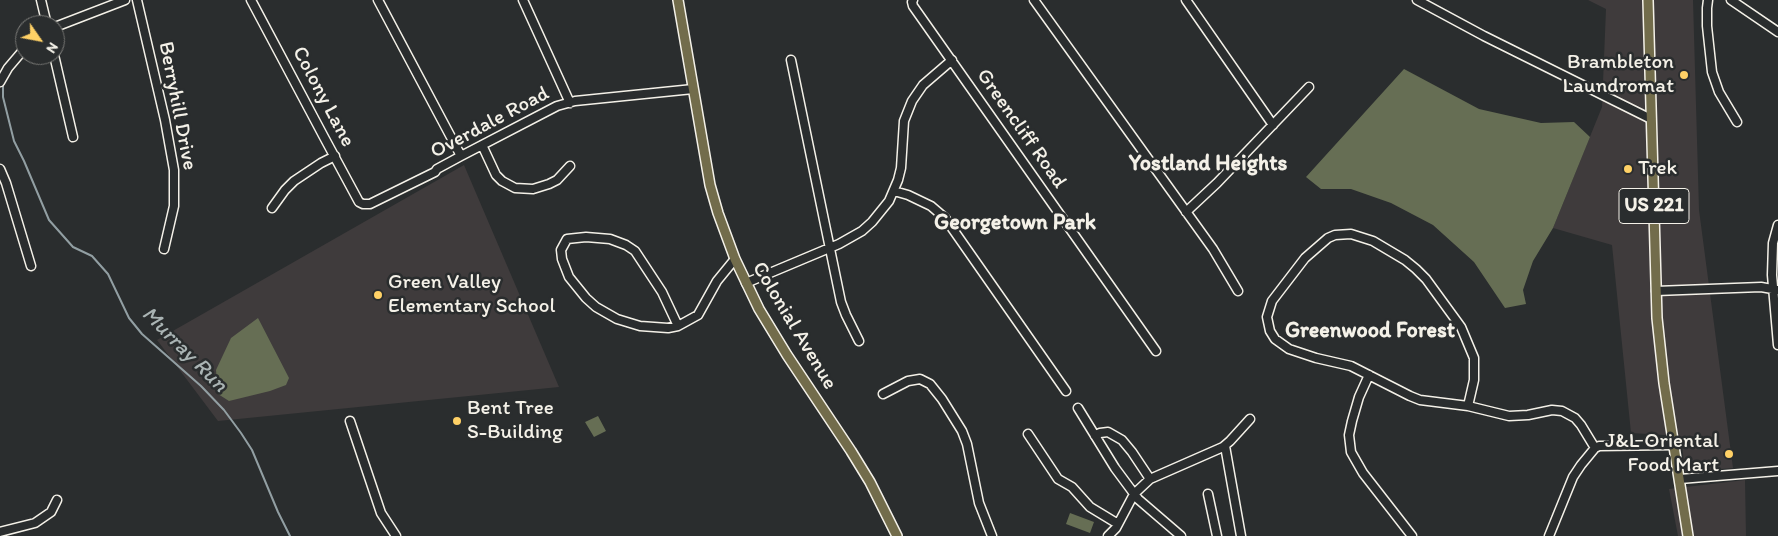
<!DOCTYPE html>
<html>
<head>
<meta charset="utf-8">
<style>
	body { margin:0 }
	#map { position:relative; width:1778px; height:536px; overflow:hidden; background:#2a2d2e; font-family:Itim,sans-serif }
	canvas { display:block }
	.north { position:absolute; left:15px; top:15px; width:50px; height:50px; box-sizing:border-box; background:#2a2d2e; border:1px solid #7b7b78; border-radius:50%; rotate:123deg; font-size:14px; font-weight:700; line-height:20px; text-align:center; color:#f4f1e8 }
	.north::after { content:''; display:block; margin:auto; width:18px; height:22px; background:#ffd166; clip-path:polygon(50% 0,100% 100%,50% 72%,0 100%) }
</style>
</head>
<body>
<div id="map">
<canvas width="1778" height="536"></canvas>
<div class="north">N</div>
</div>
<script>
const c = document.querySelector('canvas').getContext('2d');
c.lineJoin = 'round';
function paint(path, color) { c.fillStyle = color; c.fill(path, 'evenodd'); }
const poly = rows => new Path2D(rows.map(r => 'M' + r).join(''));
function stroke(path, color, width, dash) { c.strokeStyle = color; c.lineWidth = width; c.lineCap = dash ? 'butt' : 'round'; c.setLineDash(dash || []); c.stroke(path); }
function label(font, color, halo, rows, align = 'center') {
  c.font = font + ' Itim,sans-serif'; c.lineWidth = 5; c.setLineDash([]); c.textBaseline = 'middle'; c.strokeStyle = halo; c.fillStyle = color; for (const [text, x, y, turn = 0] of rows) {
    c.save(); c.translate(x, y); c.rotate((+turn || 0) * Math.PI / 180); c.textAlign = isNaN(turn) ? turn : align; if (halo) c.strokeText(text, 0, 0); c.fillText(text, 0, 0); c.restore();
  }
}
paint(poly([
	[1588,0,1693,0,1699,210,1733,468,1685,472,1681,436,1631,433,1612,245,1553,228,1602,107,1606,9],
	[464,165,559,387,218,421,157,340],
	[1745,480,1746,536,1678,536,1669,489]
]), '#3f3b3c');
paint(poly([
	[1404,69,1479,109,1541,123,1574,122,1590,137,1553,228,1533,261,1523,290,1526,304,1505,308,1474,262,1433,225,1391,203,1351,189,1321,189,1306,177],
	[258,318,289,378,286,385,270,391,229,401,218,394,216,370,231,338],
	[598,416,606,431,594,437,585,422],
	[1070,513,1094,522,1090,533,1066,524]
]), '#666e54');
stroke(poly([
	[3,86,3,97,14,141,24,161,49,220,73,247,92,256,108,274,129,318,142,334,201,386,224,410,241,433,252,450,278,512,290,536]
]), '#929fa3', 2);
const minor = poly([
	[41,0,47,25],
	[137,0,165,120,174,170,174,206,164,249],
	[251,0,325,139,359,202,363,204,370,204,435,172,437,169,461,156,557,106,575,101,693,89],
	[378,0,461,156],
	[523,0,570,103],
	[913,0,912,2,913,6,1156,351],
	[1034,0,1213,249,1238,291],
	[1186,0,1273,125],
	[1417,0,1484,36,1651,119],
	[1708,0,1707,8,1707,26,1712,72,1719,92,1737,122],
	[1731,0,1778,32],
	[55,27,125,0],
	[54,55,73,137],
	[791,60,841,302,846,315,859,341],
	[0,82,8,68,25,48],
	[482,145,496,175,502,181,515,188,533,189,549,184,557,180,570,166],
	[0,169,6,183,31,266],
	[894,191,908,195,931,206,945,218,1066,391],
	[272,208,285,190,294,181,321,163,335,156],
	[1186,212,1217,183,1309,87],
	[1778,225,1773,243,1772,275,1778,345],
	[586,237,610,239,626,245,635,251,662,292,678,326,668,328,640,326,617,319,596,307,586,298,569,277,562,259,561,250,567,239,586,237],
	[746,283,839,244,862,231,872,222,889,201,898,180,901,168,904,121,912,101,923,85,952,60],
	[1656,291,1761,287,1778,290],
	[678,326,698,315,717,281,735,259],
	[1369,375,1359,397,1352,421,1349,435,1351,452,1363,473,1412,536],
	[883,394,908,381,920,379,930,384,942,399,962,431,967,444,979,503,992,536],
	[1468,406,1474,380,1474,358,1461,327,1426,279,1416,269,1405,260,1373,241,1351,234,1335,235,1328,238,1305,258,1272,301,1267,317,1270,331,1275,339,1289,349,1316,358,1351,366,1410,396,1420,400,1468,406,1509,416,1528,415,1552,410,1562,411,1575,418,1581,425,1595,448],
	[1078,408,1115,468,1138,499,1181,536],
	[350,421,381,513,396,536],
	[1028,434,1058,479,1072,487,1090,507,1118,524],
	[1095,436,1100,433,1108,432,1122,440,1132,452,1150,479],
	[1225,446,1241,536],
	[1680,479,1778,471],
	[1208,494,1217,536],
	[0,532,35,523,51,512,57,500],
	[1108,536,1116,528,1134,494,1150,479,1223,447,1230,441,1250,419],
	[1549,536,1573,477,1581,465,1595,448,1599,446,1674,445]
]);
const major = poly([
	[678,0,710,185,718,213,735,259,759,309,787,355,851,451,870,482,897,536],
	[1648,0,1657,318,1664,383,1688,536]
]);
stroke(minor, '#f4f1e8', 11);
stroke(major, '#f4f1e8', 12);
stroke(minor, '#2a2d2e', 8);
stroke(major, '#726c4b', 9);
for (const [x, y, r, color] of [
	[1684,75,5,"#ffd166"],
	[1628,169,5,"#ffd166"],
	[378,295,5,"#ffd166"],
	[457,421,5,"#ffd166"],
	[1729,454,5,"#ffd166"]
]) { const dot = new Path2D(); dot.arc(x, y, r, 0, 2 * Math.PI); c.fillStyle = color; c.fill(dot); stroke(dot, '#2a2d2e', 2); }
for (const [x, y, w] of [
	[1654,206,70]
]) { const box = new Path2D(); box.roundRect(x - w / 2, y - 17.5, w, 35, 4); c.fillStyle = '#2a2d2e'; c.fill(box); stroke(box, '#f4f1e8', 1); }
label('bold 20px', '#f4f1e8', null, [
	["US 221",1654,206]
]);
label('21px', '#f4f1e8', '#2a2d2e', [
	["Brambleton",1674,63,"right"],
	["Laundromat",1674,87,"right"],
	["Trek",1638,169],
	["Green Valley",388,283],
	["Elementary School",388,307],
	["Bent Tree",467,409],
	["S-Building",467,433],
	["J&L Oriental",1719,442,"right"],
	["Food Mart",1719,466,"right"]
], 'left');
label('21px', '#f4f1e8', '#2a2d2e', [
	["Colony Lane",323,97,62],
	["Berryhill Drive",177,106,79],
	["Overdale Road",490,123,-28],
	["Greencliff Road",1021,129,55],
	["Colonial Avenue",794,326,59]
]);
label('bold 22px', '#f4f1e8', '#2a2d2e', [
	["Yostland Heights",1208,164],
	["Georgetown Park",1015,223],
	["Greenwood Forest",1370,331]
]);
label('italic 22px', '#aab4b4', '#2a2d2e', [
	["Murray Run",184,350,45]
]);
</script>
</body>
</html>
